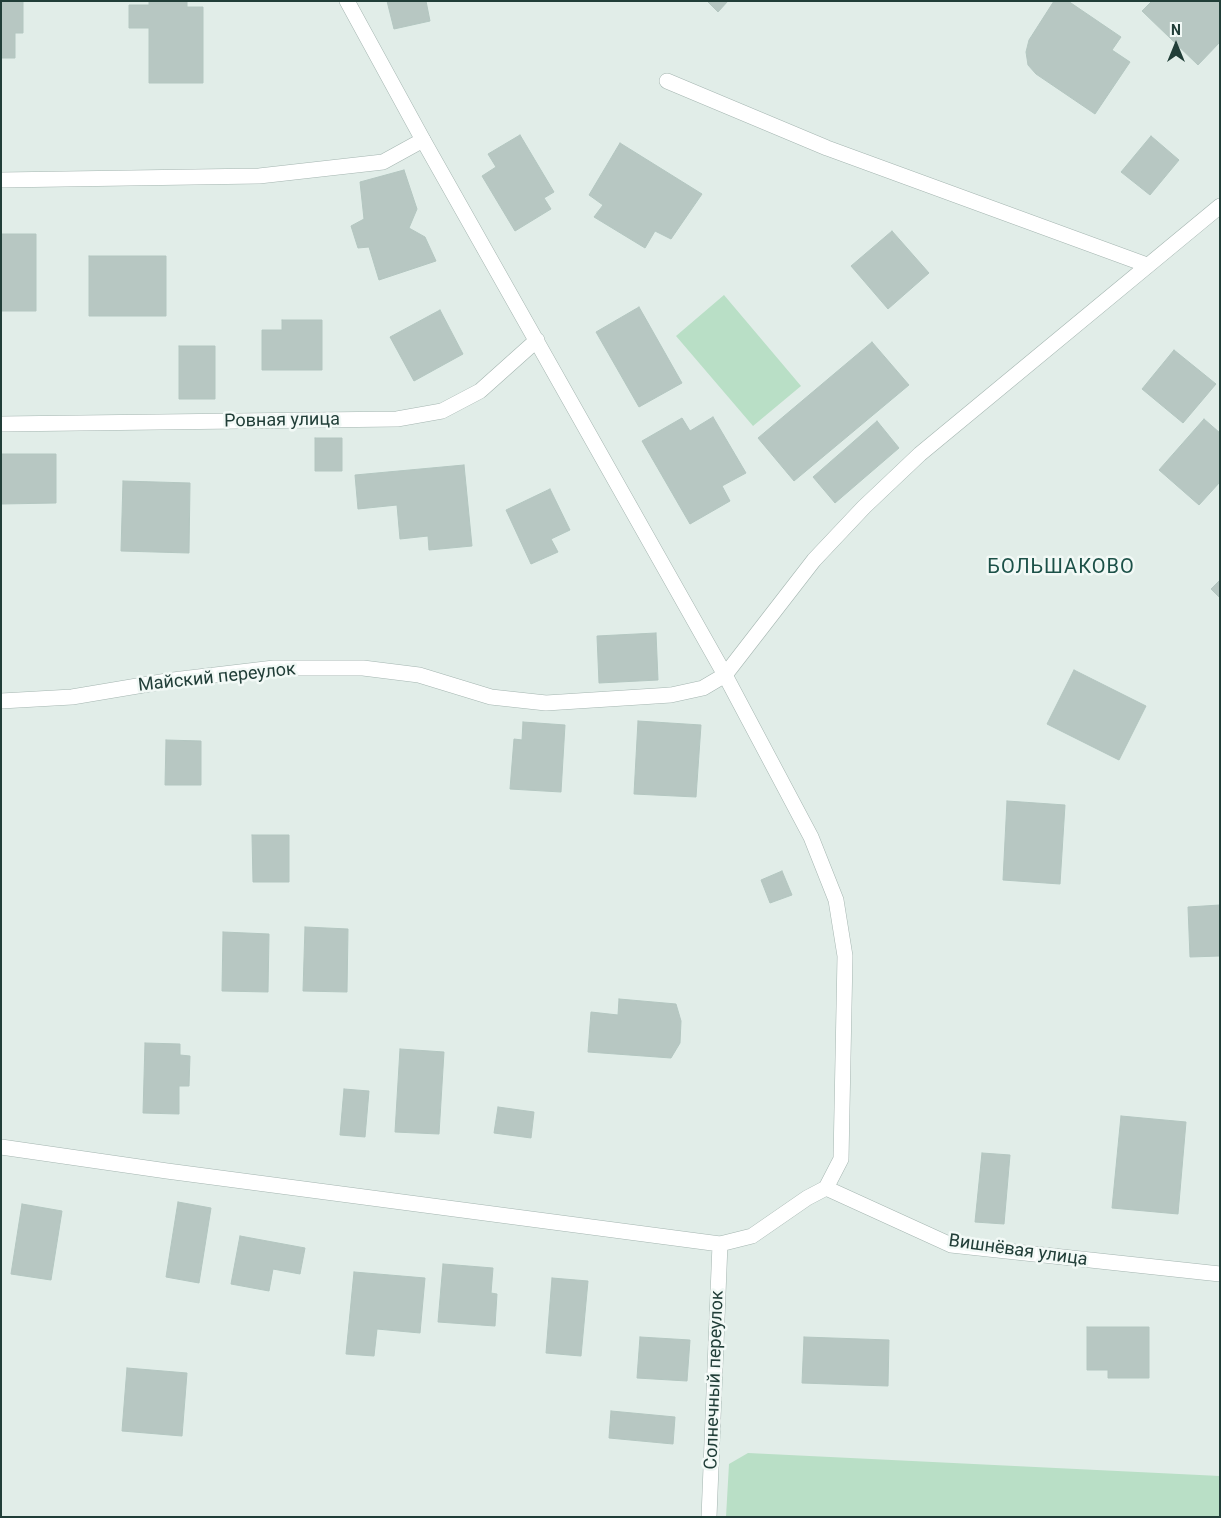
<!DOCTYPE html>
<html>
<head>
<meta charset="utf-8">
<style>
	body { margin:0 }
	#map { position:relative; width:1221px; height:1518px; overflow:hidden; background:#e1ede8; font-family:Roboto,sans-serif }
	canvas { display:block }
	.frame { position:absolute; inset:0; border:2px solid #213e38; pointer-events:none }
	.north { position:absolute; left:1151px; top:20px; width:50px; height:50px; -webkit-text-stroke:4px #f2f9f6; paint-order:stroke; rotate:0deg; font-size:14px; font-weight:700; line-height:20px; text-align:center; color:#213e38 }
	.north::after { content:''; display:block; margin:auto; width:18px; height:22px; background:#213e38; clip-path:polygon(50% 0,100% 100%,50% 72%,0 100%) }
</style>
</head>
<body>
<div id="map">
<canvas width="1221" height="1518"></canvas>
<div class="frame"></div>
<div class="north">N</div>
</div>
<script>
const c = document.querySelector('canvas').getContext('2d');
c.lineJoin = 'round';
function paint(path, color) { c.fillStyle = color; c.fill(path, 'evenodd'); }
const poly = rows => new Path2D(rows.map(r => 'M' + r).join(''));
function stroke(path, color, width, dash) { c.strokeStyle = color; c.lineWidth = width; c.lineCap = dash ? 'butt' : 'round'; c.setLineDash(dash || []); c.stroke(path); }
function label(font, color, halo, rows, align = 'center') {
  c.font = font + ' Roboto,sans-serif'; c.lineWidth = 5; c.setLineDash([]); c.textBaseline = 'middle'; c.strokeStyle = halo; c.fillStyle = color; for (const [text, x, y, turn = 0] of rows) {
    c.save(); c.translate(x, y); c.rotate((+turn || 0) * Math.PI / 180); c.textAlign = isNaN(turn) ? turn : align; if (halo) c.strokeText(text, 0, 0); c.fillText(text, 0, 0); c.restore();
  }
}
paint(poly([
	[724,295,801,386,753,426,676,336],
	[748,1453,1220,1476,1220,1517,726,1517,729,1464]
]), '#b9dfc6');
const building = poly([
	[1,1,23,1,23,33,15,33,15,58,1,58,1,1],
	[149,1,187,1,187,7,203,7,203,83,149,83,149,28,129,28,129,5,149,5,149,1],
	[387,1,426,1,430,21,394,29,387,1],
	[707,1,728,1,718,12,707,1],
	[1054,1,1068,1,1121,37,1112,50,1130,62,1095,114,1036,74,1028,65,1026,52,1029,40,1054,1],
	[1152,1,1220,1,1220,42,1198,65,1142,11,1152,1],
	[520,135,554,192,544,198,551,209,515,231,482,176,496,167,488,154,520,135],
	[1151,136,1179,160,1150,195,1121,172,1151,136],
	[620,143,702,194,671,239,655,231,645,248,594,217,603,205,589,195,620,143],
	[404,170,417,209,409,228,425,237,436,261,379,280,369,247,358,248,351,226,364,219,360,182,404,170],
	[892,231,929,273,888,309,851,266,892,231],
	[1,234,36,234,36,311,1,311,1,234],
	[89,256,166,256,166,316,89,316,89,256],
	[639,307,682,383,639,407,596,332,639,307],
	[440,310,463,354,414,381,390,337,440,310],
	[282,320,322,320,322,370,262,370,262,330,282,330,282,320],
	[872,342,909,385,794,481,758,438,872,342],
	[179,346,215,346,215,399,179,399,179,346],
	[1174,350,1216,384,1183,423,1142,389,1174,350],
	[713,417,746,473,722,486,730,501,690,524,642,441,682,418,690,431,713,417],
	[1204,419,1220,433,1220,482,1199,505,1159,470,1204,419],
	[877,421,899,448,835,503,813,477,877,421],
	[315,438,342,438,342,471,315,471,315,438],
	[1,454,56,454,56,503,1,504,1,454],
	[464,465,472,546,429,550,428,536,400,539,397,505,358,509,355,475,464,465],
	[123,481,190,483,189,553,121,551,123,481],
	[550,489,570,530,551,539,558,552,531,564,506,510,550,489],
	[1220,580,1220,598,1211,589,1220,580],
	[656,633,658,680,599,683,597,636,656,633],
	[1074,670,1146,706,1119,760,1047,724,1074,670],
	[638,721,701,725,696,797,634,794,638,721],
	[523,722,565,725,561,792,510,789,514,739,522,740,523,722],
	[166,740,201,741,201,785,165,785,166,740],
	[1007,801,1065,805,1060,884,1003,880,1007,801],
	[252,835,289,835,289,882,253,882,252,835],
	[782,871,792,895,770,903,761,880,782,871],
	[1220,905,1220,956,1190,957,1188,907,1220,905],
	[305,927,348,929,347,992,303,991,305,927],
	[223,932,269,934,268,992,222,991,223,932],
	[619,999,676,1004,681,1021,680,1043,671,1058,588,1052,591,1012,618,1015,619,999],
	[145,1043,180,1044,180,1055,190,1056,189,1086,179,1086,179,1114,143,1113,145,1043],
	[400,1049,444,1052,439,1134,395,1132,400,1049],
	[344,1089,369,1091,365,1137,340,1135,344,1089],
	[498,1107,534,1112,531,1138,494,1133,498,1107],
	[1121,1116,1186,1122,1178,1214,1112,1208,1121,1116],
	[982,1153,1010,1155,1004,1224,975,1222,982,1153],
	[178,1202,211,1208,199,1283,166,1277,178,1202],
	[22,1204,62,1211,51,1280,11,1274,22,1204],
	[240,1236,305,1248,300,1274,273,1269,269,1291,231,1284,240,1236],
	[443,1264,493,1268,491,1293,497,1294,495,1326,438,1322,443,1264],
	[354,1272,425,1278,420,1333,377,1329,374,1356,346,1354,354,1272],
	[552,1278,588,1281,581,1356,546,1353,552,1278],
	[1087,1327,1149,1327,1149,1378,1108,1378,1108,1370,1087,1370,1087,1327],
	[640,1337,690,1340,687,1381,637,1378,640,1337],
	[804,1337,889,1340,888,1386,802,1383,804,1337],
	[127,1368,187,1373,182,1436,122,1431,127,1368],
	[611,1411,675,1417,673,1444,609,1438,611,1411]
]);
paint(building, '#b7c7c2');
stroke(building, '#b3c6c0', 1);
const lane = poly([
	[667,81,827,148,1147,265],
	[1,180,259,176,383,162,423,140]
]);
const street = poly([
	[1,424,397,419,442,411,480,391,537,340],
	[1,701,72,697,173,680,274,668,363,668,419,675,491,697,546,703,671,695,703,688,725,675,814,560,864,507,920,454,1220,206],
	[1,1147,167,1171,720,1244,752,1236,807,1198,826,1188,841,1159,845,956,836,900,811,837,725,675,423,140,347,1],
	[826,1188,951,1245,1220,1274],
	[709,1517,720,1244]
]);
stroke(lane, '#a4b5b0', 16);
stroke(street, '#a4b5b0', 16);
stroke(lane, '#fff', 15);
stroke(street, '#fff', 15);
label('18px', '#213e38', '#f2f9f6', [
	["Ровная улица",282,421,-1],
	["Майский переулок",217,678,-6],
	["Вишнёвая улица",1018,1251,8],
	["Солнечный переулок",715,1380,-88]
]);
c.letterSpacing = '1px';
label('20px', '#1c5148', '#f2f9f6', [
	["БОЛЬШАКОВО",1061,568]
]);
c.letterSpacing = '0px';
</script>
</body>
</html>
